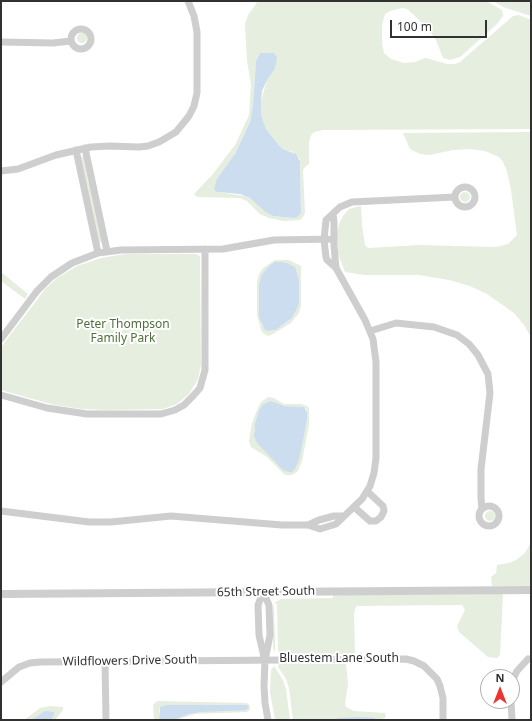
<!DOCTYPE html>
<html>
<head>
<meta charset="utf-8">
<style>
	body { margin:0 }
	#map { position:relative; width:532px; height:721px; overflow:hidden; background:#fff; font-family:"Noto Sans",sans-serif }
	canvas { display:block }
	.frame { position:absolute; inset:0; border:2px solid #313131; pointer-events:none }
	.north { position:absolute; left:480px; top:669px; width:40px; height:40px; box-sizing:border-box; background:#fff; border:1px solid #adadad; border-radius:50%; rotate:0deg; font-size:11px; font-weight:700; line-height:16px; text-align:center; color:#313131 }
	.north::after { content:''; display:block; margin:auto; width:14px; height:18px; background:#ec3430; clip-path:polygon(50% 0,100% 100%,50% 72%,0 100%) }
	.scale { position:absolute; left:390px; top:20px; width:97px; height:18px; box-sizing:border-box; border:2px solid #313131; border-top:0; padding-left:5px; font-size:12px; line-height:14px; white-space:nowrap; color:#313131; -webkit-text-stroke:3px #fff; paint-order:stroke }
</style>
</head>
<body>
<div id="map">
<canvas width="532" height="721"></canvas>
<div class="frame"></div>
<div class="north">N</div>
<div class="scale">100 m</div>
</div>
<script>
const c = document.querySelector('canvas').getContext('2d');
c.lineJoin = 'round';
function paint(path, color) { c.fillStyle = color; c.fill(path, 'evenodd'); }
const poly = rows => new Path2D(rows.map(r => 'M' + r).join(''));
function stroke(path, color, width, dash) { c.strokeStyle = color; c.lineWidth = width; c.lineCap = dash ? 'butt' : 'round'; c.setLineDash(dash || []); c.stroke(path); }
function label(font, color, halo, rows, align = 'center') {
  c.font = font + ' "Noto Sans",sans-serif'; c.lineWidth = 4; c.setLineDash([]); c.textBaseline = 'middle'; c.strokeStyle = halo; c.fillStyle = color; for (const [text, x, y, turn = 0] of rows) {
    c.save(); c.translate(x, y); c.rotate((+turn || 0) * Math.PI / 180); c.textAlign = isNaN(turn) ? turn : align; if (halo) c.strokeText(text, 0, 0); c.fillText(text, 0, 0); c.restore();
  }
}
paint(poly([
	[258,1,486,1,502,10,503,16,497,24,460,57,450,60,443,58,436,40,429,30,414,15,407,9,402,8,390,11,385,14,382,25,382,43,384,53,391,59,404,63,415,62,426,58,447,64,455,64,460,62,513,16,519,15,531,20,531,129,323,130,314,132,311,135,309,142,309,164,306,166,303,170,305,213,303,217,300,220,284,221,269,218,260,214,247,201,240,198,197,197,194,194,195,193,213,174,235,145,249,115,251,84,247,61,245,24,248,15],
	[260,53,274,53,274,70,267,80,261,101,261,114,263,121,266,129,277,143,283,149,293,152,300,159,300,161,301,213,293,218,273,216,253,200,245,196,217,192,250,122,253,105,256,61],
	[493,1,531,1,531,16,503,7],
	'77 38a5 5 0 1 1 10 0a5 5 0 1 1-10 0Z',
	[531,132,531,337,524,325,514,313,487,294,470,286,449,280,419,275,364,275,345,272,338,254,337,234,339,224,343,216,349,209,356,207,361,206,362,225,365,245,368,248,419,245,496,247,508,244,517,235,511,190,507,171,503,162,499,157,485,151,470,149,453,150,430,155,420,154,410,149,403,133],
	[84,156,102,242,99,243,81,157],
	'460 197a5 5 0 1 1 10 0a5 5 0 1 1-10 0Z',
	[125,254,196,254,200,256,201,365,198,379,189,394,177,404,163,409,105,410,82,409,55,405,29,398,1,390,1,347,46,288,57,278,77,266,101,258],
	[275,260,289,260,301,266,301,306,299,313,291,323,271,335,268,336,263,333,261,330,257,315,257,282,259,274,263,268],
	[270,265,299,280,299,303,297,309,292,318,276,330,267,331,264,329,261,323,262,274],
	[1,272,28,294,25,299,1,281],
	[268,397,274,398,284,404,301,404,307,406,309,408,309,425,302,461,298,471,292,475,285,475,267,457,251,447,249,441,252,423,257,410,260,403],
	[271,401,285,406,304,407,307,410,307,420,296,467,272,457,256,441,254,431,259,410,263,404],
	'485 516a5 5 0 1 1 10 0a5 5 0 1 1-10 0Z',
	[531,542,531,586,492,586,491,577,496,573,497,565,509,563,516,560,525,553],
	[503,594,500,655,497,658,488,657,459,632,457,626,465,610,462,605,459,605,357,606,355,609,354,614,355,654,279,654,278,652,277,604,274,603,281,599,333,598,333,595],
	[274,606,275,641,275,653,273,648,273,607],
	[279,664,346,664,348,684,345,704,346,707,354,711,385,713,386,717,380,720,293,720,289,688,286,679,278,667],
	[274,666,283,680,286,689,290,720,275,720,270,692,271,670],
	[157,701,246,703,249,704,250,708,250,710,247,712,195,714,176,720,174,720,189,714,207,711,159,709,159,720,154,720,153,705],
	[50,706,63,707,63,710,55,720,24,720,40,708]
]), '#e6eedf');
paint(poly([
	[260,53,274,53,277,57,276,64,274,70,267,80,262,91,261,101,261,114,263,121,266,129,277,143,283,149,296,154,300,161,301,213,297,217,293,218,273,216,266,212,250,198,240,194,217,192,214,189,217,179,235,154,250,122,253,105,256,61],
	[275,262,281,262,287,263,295,267,299,280,299,303,297,309,292,318,276,330,267,331,264,329,259,317,259,285,262,274,270,265],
	[271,401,285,406,304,407,307,412,307,420,299,460,296,467,292,472,289,472,283,470,257,443,254,436,255,424,259,410,263,404],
	[167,705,247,705,249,707,246,710,201,712,189,714,174,720,159,720,160,707],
	[45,711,54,712,54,715,51,720,32,720],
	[360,717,375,718,374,720,333,720,338,718]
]), '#cbddee');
stroke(poly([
	'71 39a10 10 0 1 1 20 0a10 10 0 1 1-20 0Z',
	[1,42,53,43,71,41],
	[85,148,107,251],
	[76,150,98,253],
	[1,171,18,169,56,155,91,147,109,146,139,147,148,146,159,142,176,132,189,116,194,106,197,93,197,32,194,16,188,1],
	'455 197a10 10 0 1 1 20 0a10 10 0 1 1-20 0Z',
	[333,214,334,222,334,246,336,268],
	[370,331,396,323,434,327,457,335,469,344,478,355,488,374,490,393,481,469,481,498,482,509],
	[1,339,37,291,51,277,72,263,98,253,121,250,223,249,274,240,334,239],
	[1,395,47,408,87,414,161,414,175,410,184,405,193,396,200,388,205,370,205,249],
	'479 516a10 10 0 1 1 20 0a10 10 0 1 1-20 0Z',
	[354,507,370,521,376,521,381,517,384,511,383,506,367,491],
	[1,511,89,522,111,522,171,516,282,525,308,525,320,529,336,524,362,499,370,486,374,473,376,458,376,362,373,339,365,320,336,268,327,260,326,257,324,240,326,220,340,207,352,202,455,197],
	[308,525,319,520,334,516,343,516],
	[263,592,269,605,270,635,265,660,264,686,265,703,268,720],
	[263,592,258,605,259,635,264,657],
	[105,661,106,720],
	[512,681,517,671,528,659],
	[1,682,19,667,30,663,40,662,406,659,414,661,424,666,437,679,440,686,443,698,443,720],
	[511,701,512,720]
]), '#cecece', 7);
stroke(poly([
	[1,594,531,590]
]), '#cecece', 8);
label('12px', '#4f6f3c', '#fff', [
	["Peter Thompson",123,325],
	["Family Park",123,339]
]);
label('12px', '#313131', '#fff', [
	["65th Street South",266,592,-1],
	["Bluestem Lane South",339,659],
	["Wildflowers Drive South",130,661,-1]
]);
</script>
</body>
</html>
